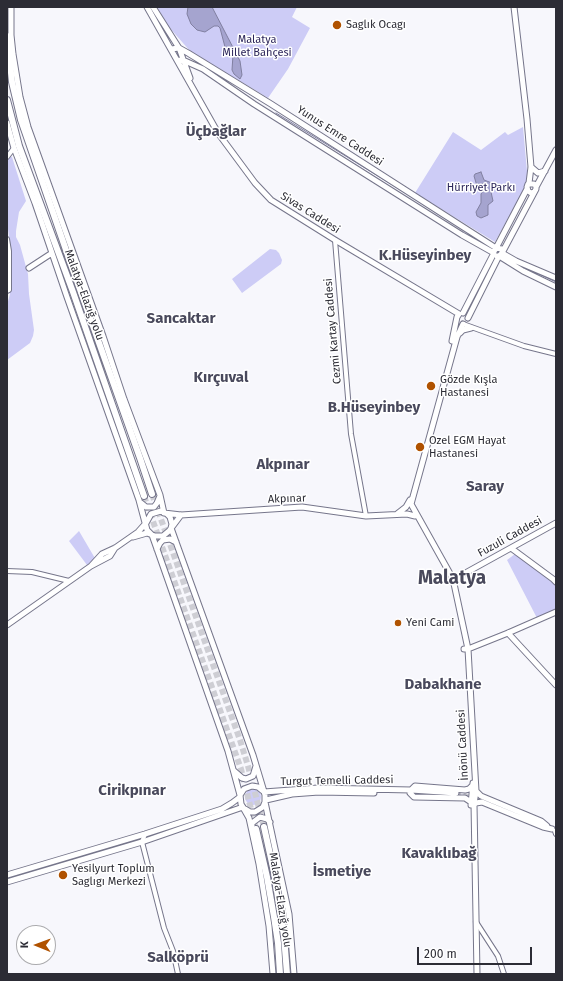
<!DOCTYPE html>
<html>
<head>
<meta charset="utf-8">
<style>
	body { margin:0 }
	#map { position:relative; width:563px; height:981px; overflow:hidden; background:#f7f7fc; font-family:"Fira Sans",sans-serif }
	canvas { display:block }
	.frame { position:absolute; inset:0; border:8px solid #2c2c35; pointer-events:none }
	.north { position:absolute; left:16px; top:925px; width:40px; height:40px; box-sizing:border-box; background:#fff; border:1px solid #ababae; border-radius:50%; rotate:271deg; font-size:11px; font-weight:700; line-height:16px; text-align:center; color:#2c2c35 }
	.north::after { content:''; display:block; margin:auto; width:14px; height:18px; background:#b05200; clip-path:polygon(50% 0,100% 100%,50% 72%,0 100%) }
	.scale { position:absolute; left:417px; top:947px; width:115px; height:18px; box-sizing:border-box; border:2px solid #2c2c35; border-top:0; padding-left:5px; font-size:12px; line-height:14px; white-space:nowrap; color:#2c2c35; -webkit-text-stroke:3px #fff; paint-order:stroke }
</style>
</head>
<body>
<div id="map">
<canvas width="563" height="981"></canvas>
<div class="frame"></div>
<div class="north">K</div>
<div class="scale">200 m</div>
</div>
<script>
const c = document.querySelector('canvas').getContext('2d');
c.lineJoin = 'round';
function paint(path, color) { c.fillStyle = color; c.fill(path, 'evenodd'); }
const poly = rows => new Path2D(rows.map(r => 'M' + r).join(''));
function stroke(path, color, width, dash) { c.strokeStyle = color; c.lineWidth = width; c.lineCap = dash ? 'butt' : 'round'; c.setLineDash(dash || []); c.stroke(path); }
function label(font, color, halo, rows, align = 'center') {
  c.font = font + ' "Fira Sans",sans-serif'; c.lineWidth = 3; c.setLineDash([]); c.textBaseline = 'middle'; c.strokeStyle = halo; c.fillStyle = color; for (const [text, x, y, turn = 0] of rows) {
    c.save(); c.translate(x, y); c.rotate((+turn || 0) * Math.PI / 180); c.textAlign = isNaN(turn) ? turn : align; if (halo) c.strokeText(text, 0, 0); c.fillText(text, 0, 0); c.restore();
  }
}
paint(poly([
	[157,7,297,7,292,17,310,28,288,69,268,98,190,51,168,26],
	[523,127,528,182,495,242,415,193,453,132,481,150,505,132,508,135],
	[10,156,12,157,26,201,19,212,16,231,16,237,20,245,28,274,29,294,34,330,33,336,30,343,7,360,7,305,10,294,11,253,7,221,7,159],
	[270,249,276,250,279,253,282,260,281,264,242,293,232,279],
	[79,531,96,560,87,565,69,541],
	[515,554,552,581,556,587,556,612,538,620,507,560],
	'245 797a8 8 0 1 1 16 0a8 8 0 1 1-16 0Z'
]), '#cdccf6');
const water = poly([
	[188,7,212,7,240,61,242,75,240,79,234,74,232,70,233,55,225,47,220,28,218,26,214,26,205,32,197,30,191,24,187,14,188,7],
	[481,172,484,180,492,183,494,186,491,192,493,201,488,205,488,215,481,218,477,216,476,212,481,203,481,194,487,186,484,183,478,187,477,186,474,176,475,174,481,172]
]);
paint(water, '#a5a4cf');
stroke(water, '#8180a1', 1);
stroke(poly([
	[276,113,420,202],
	[528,269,556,282]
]), '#8180a1', 1);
stroke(poly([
	[456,793,487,802]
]), '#ceced4', 5, [5, 2.5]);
stroke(poly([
	[152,494,240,740,248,766,264,827],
	[144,496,241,769,256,829]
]), '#ceced4', 6, [6, 3]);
const minor = poly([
	[7,157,14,148],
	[7,239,9,251,9,290,7,291],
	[335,240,351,434,366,516],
	[463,324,524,346,556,354],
	[7,571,32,572,69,581],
	[555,831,556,834],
	[145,834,142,842,164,928,173,951,178,974],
	[476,922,498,956,504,974]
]);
const major = poly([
	[11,7,11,35,13,54,20,97,28,127,103,336,124,399,160,495,164,513],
	[147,7,218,133,255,183,271,200,335,240,459,314],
	[153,7,179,48,190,78],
	[514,7,527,119,531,167,529,183],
	[171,49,179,48,188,53,271,104,496,248,502,249,502,253,499,256,468,318],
	[177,60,185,61,203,69,254,104,373,179,462,235,494,253,463,313],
	[7,123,14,148,35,203,67,297,139,500,147,530,152,535,157,549,228,751,240,795,241,804,249,818,259,864,269,926,273,974],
	[531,167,538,173,545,171],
	[536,187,556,150],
	[534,192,531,193,528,191,527,187,528,184,534,184,536,186,536,189,502,253,516,261,556,278],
	[495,250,527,189],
	[497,256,499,256,523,271,556,287],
	[29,268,52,253],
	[463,324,457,337,411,504,453,579,468,649,476,791,474,804,477,974],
	[460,333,463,330,471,328],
	[452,341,457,317,459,314],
	[141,503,146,507,154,507,157,503,160,496],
	[164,513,181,515,302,507,366,516,407,514,415,516],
	[397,514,406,507,410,500],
	[133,537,147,533,155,536,163,536,169,531,181,515],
	[511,548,553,579,556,582],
	[157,549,160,543,163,540,170,539,176,542],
	[91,566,102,554,115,548,138,532,146,523,151,514,161,511,167,514,170,517,172,524,171,528,176,542,253,755,265,795,265,802,289,914,294,974],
	[451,581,556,523],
	[7,625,91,566,110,556,115,548],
	[508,633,556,685],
	[464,649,468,649,508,633,556,612],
	[234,771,242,778,246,779,253,776,256,766],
	[411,790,415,786,465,790,469,789,472,786],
	[476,791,481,796,541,821,547,826],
	[264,792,318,788,411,790,456,793],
	[410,793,414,797,465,798,471,802],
	[240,795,244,789,252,786,258,787,263,791],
	[266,800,292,794,319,792,374,793],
	[471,805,473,783],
	[474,805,476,803,482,802,543,827,552,829],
	[245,809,250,812,255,812,263,807,265,802],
	[252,827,252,823,260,817,267,819,270,822],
	[7,875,145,834,222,809,232,803,240,797],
	[7,882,142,842,243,807]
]);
const highway = poly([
	[7,36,12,82,21,120,66,250,140,458,152,494],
	[7,100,19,146,73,292,144,496],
	[264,827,274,872,284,936,287,974],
	[256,829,267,877,274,917,278,943,280,974]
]);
stroke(minor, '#76768b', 6);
stroke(major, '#76768b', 7);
stroke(highway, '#76768b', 8);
stroke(minor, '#fff', 4);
stroke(major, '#fff', 5);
stroke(highway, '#fff', 6);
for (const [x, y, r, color] of [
	[337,25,5,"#b05200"],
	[431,386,5,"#b05200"],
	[420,447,5,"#b05200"],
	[398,623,4,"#b05200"],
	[63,875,5,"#b05200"]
]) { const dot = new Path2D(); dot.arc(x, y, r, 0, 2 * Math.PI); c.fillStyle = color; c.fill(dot); stroke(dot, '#fff', 1.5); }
label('11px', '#2c2c35', '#fff', [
	["Saglık Ocagı",346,25],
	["Gözde Kışla",440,380],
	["Hastanesi",440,393],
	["Ozel EGM Hayat",429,441],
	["Hastanesi",429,454],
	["Yeni Cami",406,623],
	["Yesilyurt Toplum",72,869],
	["Saglıgı Merkezi",72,882]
], 'left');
label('11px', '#2c265a', '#fff', [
	["Malatya",257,40],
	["Millet Bahçesi",257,53],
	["Hürriyet Parkı",481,188]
]);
label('11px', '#2c2c35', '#fff', [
	["Yunus Emre Caddesi",340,136,33],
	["Sivas Caddesi",310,213,32],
	["Malatya-Elazığ yolu",84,295,70],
	["Cezmi Kartay Caddesi",333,331,-95],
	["Akpınar",287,499,-2],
	["Fuzuli Caddesi",510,537,-29],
	["İnönü Caddesi",463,745,-93],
	["Turgut Temelli Caddesi",337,781,-1],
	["Malatya-Elazığ yolu",280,900,81]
]);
label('bold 15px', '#49495c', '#fff', [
	["Üçbağlar",216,132],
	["K.Hüseyinbey",425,256],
	["Sancaktar",181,319],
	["Kırçuval",221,378],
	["B.Hüseyinbey",374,408],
	["Akpınar",283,465],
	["Saray",485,487],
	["Dabakhane",443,685],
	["Cirikpınar",132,791],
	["Kavaklıbağ",439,854],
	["İsmetiye",342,872],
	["Salköprü",178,958]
]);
label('bold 19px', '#49495c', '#fff', [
	["Malatya",452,579]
]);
</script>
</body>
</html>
